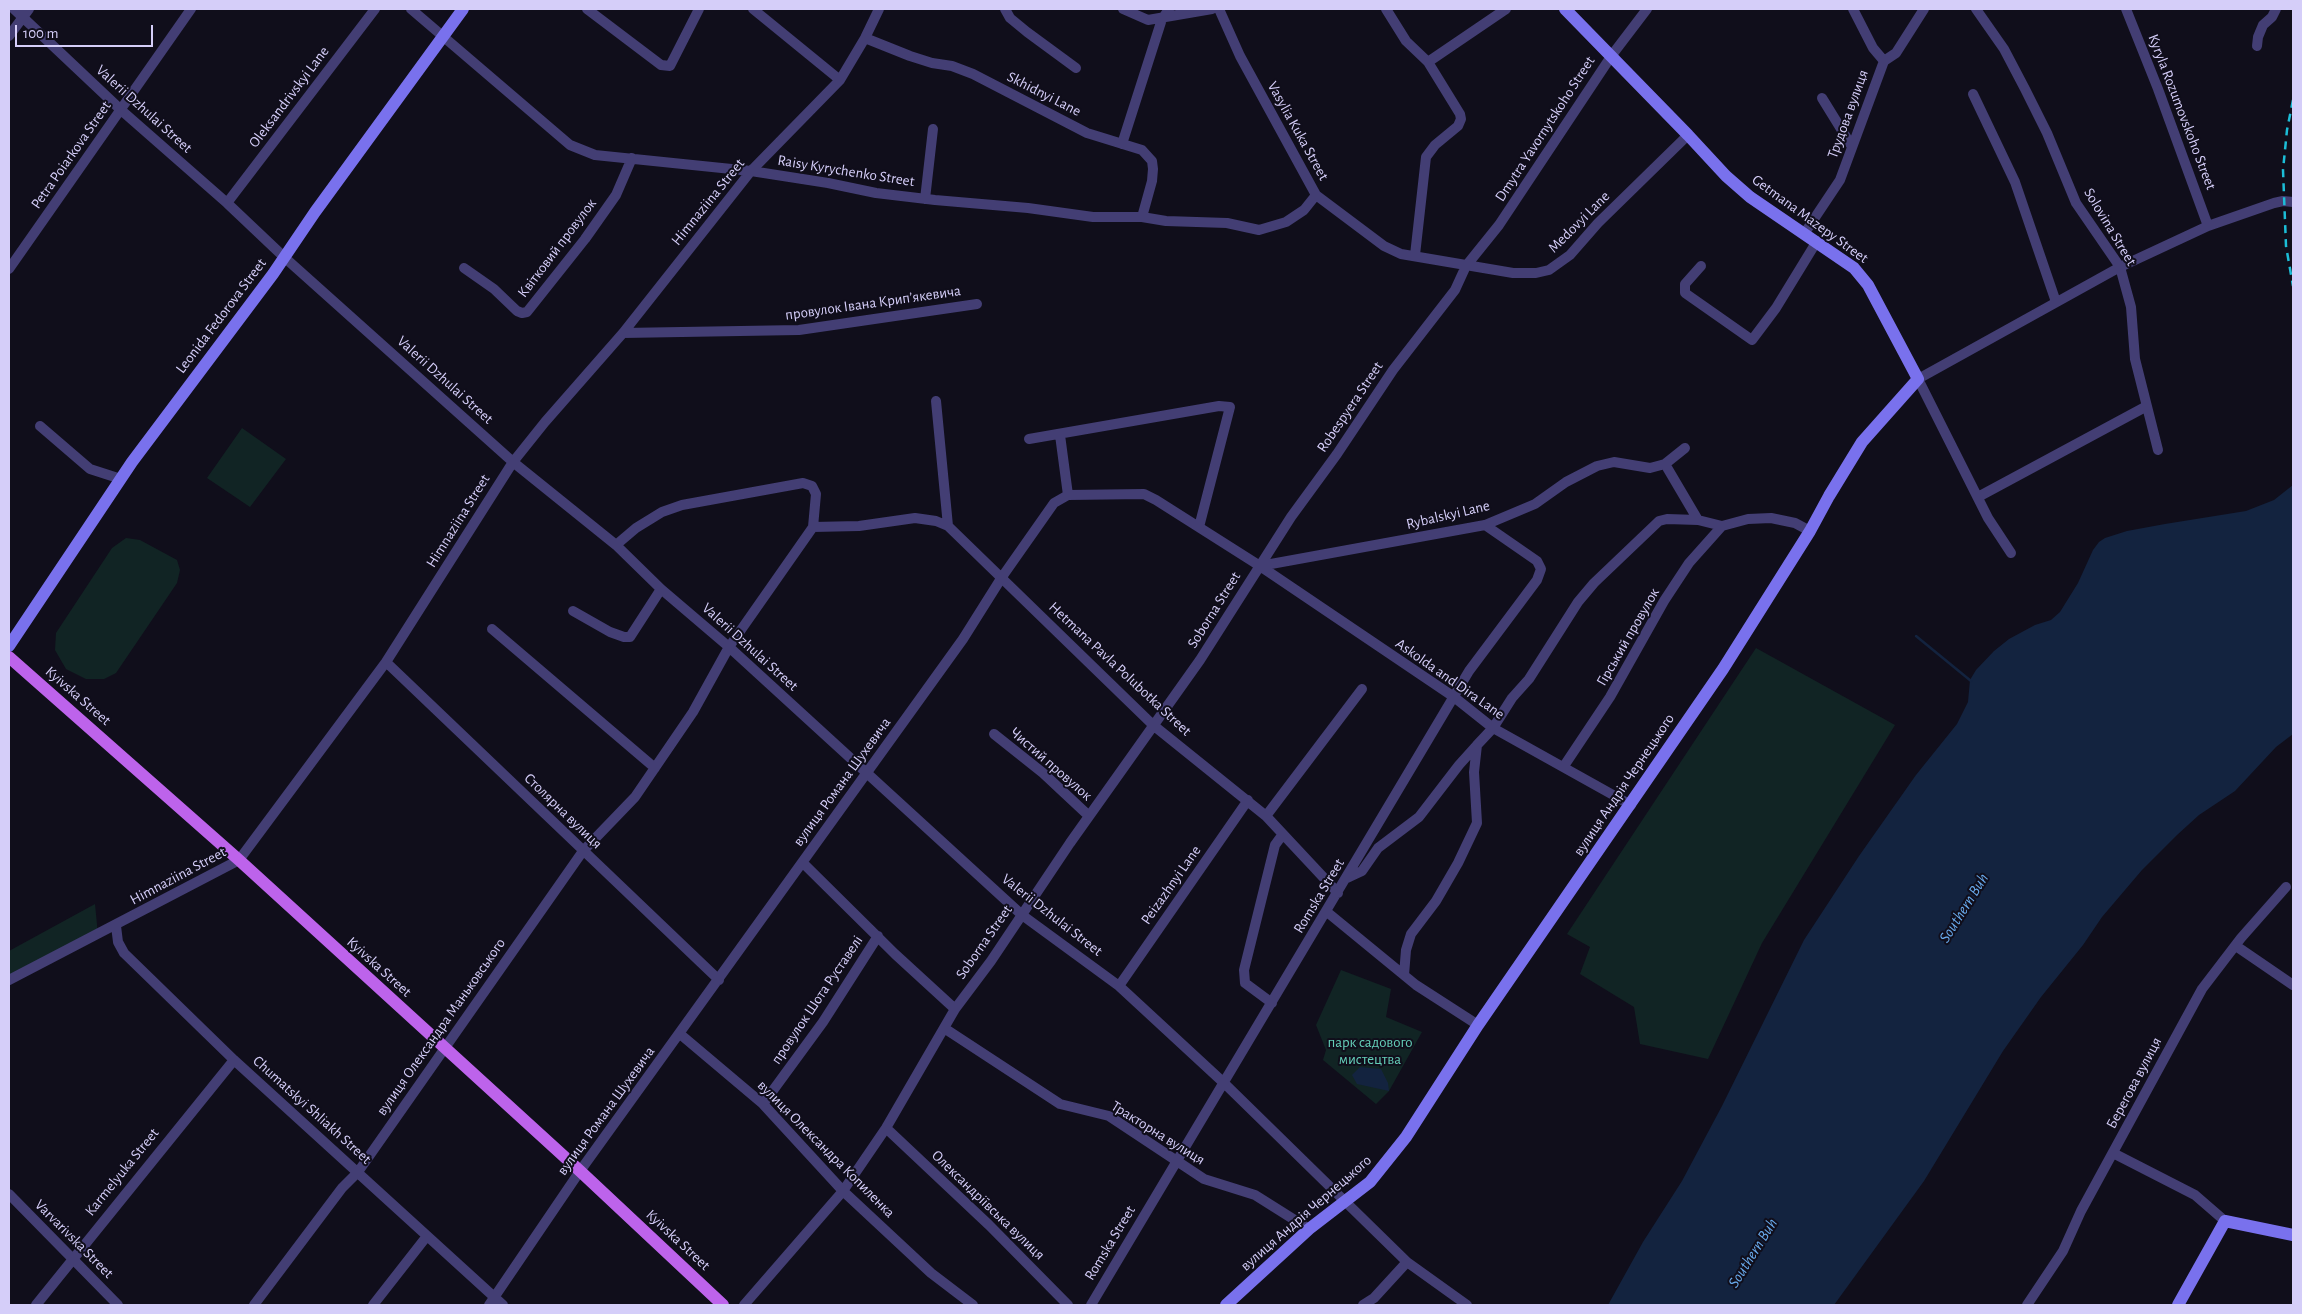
<!DOCTYPE html>
<html>
<head>
<meta charset="utf-8">
<style>
	body { margin:0 }
	#map { position:relative; width:2302px; height:1314px; overflow:hidden; background:#100e1b; font-family:"Alegreya Sans",sans-serif }
	canvas { display:block }
	.frame { position:absolute; inset:0; border:10px solid #d5cef9; pointer-events:none }
	.scale { position:absolute; left:15px; top:25px; width:138px; height:22px; box-sizing:border-box; border:2px solid #d5cef9; border-top:0; padding-left:6px; font-size:15px; line-height:18px; white-space:nowrap; color:#d5cef9; -webkit-text-stroke:4px #100e1b; paint-order:stroke }
</style>
</head>
<body>
<div id="map">
<canvas width="2302" height="1314"></canvas>
<div class="frame"></div>
<div class="scale">100 m</div>
</div>
<script>
const c = document.querySelector('canvas').getContext('2d');
c.lineJoin = 'round';
function paint(path, color) { c.fillStyle = color; c.fill(path, 'evenodd'); }
const poly = rows => new Path2D(rows.map(r => 'M' + r).join(''));
function stroke(path, color, width, dash) { c.strokeStyle = color; c.lineWidth = width; c.lineCap = dash ? 'butt' : 'round'; c.setLineDash(dash || []); c.stroke(path); }
function label(font, color, halo, rows, align = 'center') {
  c.font = font + ' "Alegreya Sans",sans-serif'; c.lineWidth = 4; c.setLineDash([]); c.textBaseline = 'middle'; c.strokeStyle = halo; c.fillStyle = color; for (const [text, x, y, turn = 0] of rows) {
    c.save(); c.translate(x, y); c.rotate((+turn || 0) * Math.PI / 180); c.textAlign = isNaN(turn) ? turn : align; if (halo) c.strokeText(text, 0, 0); c.fillText(text, 0, 0); c.restore();
  }
}
paint(poly([
	[242,428,286,459,250,507,207,478],
	[126,538,140,540,177,560,180,570,177,583,116,673,104,679,86,679,66,669,55,650,56,633,112,548],
	[1756,648,1895,725,1762,943,1708,1059,1640,1044,1634,1007,1580,974,1590,947,1567,934],
	[95,904,98,935,9,980,9,951],
	[1341,970,1391,989,1386,1017,1422,1032,1389,1091,1376,1104,1323,1060,1326,1050,1316,1025]
]), '#112424');
paint(poly([
	[2293,485,2293,734,2276,747,2235,791,2199,815,2177,835,2142,870,2102,917,2083,945,2041,997,2003,1051,1924,1181,1834,1305,1608,1305,1643,1242,1682,1181,1722,1106,1804,940,1859,856,1916,775,1957,724,1968,702,1970,680,1976,670,1994,651,2009,639,2035,625,2051,620,2060,612,2078,583,2093,550,2099,542,2105,538,2127,531,2165,524,2246,511,2274,500],
	[1360,1067,1381,1069,1388,1083,1389,1091,1357,1084,1352,1075]
]), '#13233f');
stroke(poly([
	[1916,636,1971,681]
]), '#13233f', 2.5);
stroke(poly([
	[14,9,121,110,227,203,284,257,513,462,616,545,661,589,729,647,1022,915,1119,986,1224,1083,1407,1262,1467,1305],
	[411,9,570,145,595,155,751,171,828,183,876,193,935,200,1028,208,1093,217,1142,217,1166,221,1227,223,1259,230,1286,222,1304,210,1316,195],
	[587,9,661,65,670,66,699,9],
	[753,9,840,80],
	[1005,9,1010,18,1027,32,1076,68],
	[1123,9,1148,20,1212,9],
	[1219,9,1240,56,1316,195,1384,246,1401,254,1513,273,1536,273,1549,270,1570,255,1598,223,1688,135],
	[1386,9,1406,41,1428,62,1460,114,1461,119,1458,126,1435,145,1426,157,1415,255],
	[1853,9,1873,48,1884,61],
	[1976,9,2004,49,2025,89,2047,133,2076,203,2120,267,2131,307,2135,359,2158,450],
	[2126,9,2158,89,2208,226],
	[9,36,29,9],
	[865,38,910,56,932,63,952,66,973,74,1087,133,1142,150,1152,161,1153,169,1152,181,1142,217],
	[2257,46,2258,37,2263,25,2272,17,2276,9],
	[1428,62,1506,9],
	[1973,94,2015,182,2056,302],
	[1822,98,1851,145],
	[1122,144,1162,19,1169,9],
	[925,199,933,129],
	[227,203,375,9],
	[1804,234,1840,180,1884,61,1896,53,1924,9],
	[1701,266,1685,284,1685,293,1752,340,1776,308,1817,241],
	[464,268,494,289,517,311,522,313,527,312,585,239,616,195,632,158],
	[9,269,191,9],
	[623,333,799,330,977,304],
	[936,401,948,526],
	[40,426,90,469,121,479],
	[1060,435,1068,495],
	[1029,439,1219,406,1230,407,1199,527],
	[1665,464,1698,520,1722,526,1748,519,1771,518,1795,523,1810,531],
	[1978,497,2147,406],
	[813,527,859,526,915,518,936,521,948,526,1153,725,1266,816,1338,893],
	[616,545,636,528,662,512,682,505,803,483,812,486,816,494,813,527],
	[2011,553,1988,518,1918,379,2120,267,2208,226,2274,203,2283,201,2293,202],
	[1260,566,1485,525,1535,504,1566,482,1597,466,1614,462,1650,468,1665,464,1685,448],
	[573,611,610,632,624,637,630,637,661,589],
	[492,629,655,768],
	[386,662,719,980],
	[994,734,1043,773,1089,816],
	[1564,766,1610,697,1664,601,1689,563,1722,526],
	[1266,816,1362,689],
	[803,863,895,954,955,1009],
	[1347,878,1362,871,1378,848,1419,817,1459,765,1477,745],
	[1327,912,1416,985,1478,1025],
	[116,926,118,942,124,953,234,1060,503,1305],
	[2236,946,2293,985],
	[1404,975,1406,950,1411,934,1436,901,1458,863,1477,823,1474,772,1477,745,1493,728,1512,698,1529,679,1578,602,1594,583,1659,521,1667,519,1698,520],
	[9,980,239,860,386,662,513,462,545,422,623,333,751,171,840,80,865,38,879,9],
	[1119,986,1248,800],
	[1272,1003,1245,983,1244,970,1275,845,1283,834],
	[944,1028,1060,1104,1109,1116,1204,1179,1255,1195,1309,1229],
	[680,1034,763,1104,843,1191,931,1273,973,1305],
	[763,1104,823,1022,878,936],
	[886,1128,989,1225,1068,1305],
	[2113,1153,2195,1195,2225,1221],
	[9,1194,118,1305],
	[36,1305,234,1060],
	[254,1305,342,1188,358,1172,583,851,635,797,693,712,729,647,813,527],
	[373,1305,427,1236],
	[489,1305,580,1171,963,639,1002,577,1054,503,1068,495,1144,494,1156,500,1260,566,1454,697,1493,728,1631,805],
	[744,1305,843,1191,886,1128,955,1009,991,961,1070,843,1200,660,1291,517,1337,454,1393,370,1455,290,1466,266,1499,225,1612,55,1647,9],
	[1091,1305,1469,671,1537,580,1541,569,1537,561,1485,525],
	[1363,1305,1374,1298,1407,1262],
	[2027,1305,2063,1251,2081,1211,2202,989,2241,938,2286,887]
]), '#433e74', 10);
stroke(poly([
	[9,646,132,462,273,274,315,212,463,9],
	[1226,1305,1309,1229,1370,1182,1406,1137,1478,1025,1723,669,1810,531,1829,496,1862,442,1918,379,1868,285,1854,268,1750,197,1726,176,1688,135,1565,9],
	[2178,1305,2225,1221,2293,1235]
]), '#7971ed', 12);
stroke(poly([
	[9,657,239,860,580,1171,723,1305]
]), '#bd63eb', 12);
stroke(poly([
	[2293,100,2287,130,2283,170,2286,246,2293,286]
]), '#1cbdd7', 2.5, [8, 6]);
label('15px', '#d5cef9', '#100e1b', [
	["Skhidnyi Lane",1044,94,27],
	["Oleksandrivskyi Lane",289,97,-53],
	["Valerii Dzhulai Street",144,109,42],
	["Kyryla Rozumovskoho Street",2182,112,69],
	["Трудова вулиця",1848,114,-70],
	["Dmytra Yavornytskoho Street",1545,129,-57],
	["Vasylia Kuka Street",1298,131,61],
	["Petra Poiarkova Street",71,155,-55],
	["Raisy Kyrychenko Street",846,171,9],
	["Himnaziina Street",708,202,-51],
	["Getmana Mazepy Street",1810,219,36],
	["Medovyi Lane",1579,222,-45],
	["Solovina Street",2110,227,59],
	["Квітковий провулок",557,248,-53],
	["провулок Івана Крипʼякевича",873,303,-8],
	["Leonida Fedorova Street",221,316,-53],
	["Valerii Dzhulai Street",445,380,42],
	["Robespyera Street",1350,407,-56],
	["Rybalskyi Lane",1448,515,-13],
	["Himnaziina Street",458,521,-58],
	["Soborna Street",1214,610,-58],
	["Гірський провулок",1628,637,-60],
	["Valerii Dzhulai Street",750,647,42],
	["Hetmana Pavla Polubotka Street",1120,669,43],
	["Askolda and Dira Lane",1450,679,35],
	["Kyivska Street",78,696,41],
	["Чистий провулок",1051,764,41],
	["вулиця Романа Шухевича",842,782,-54],
	["вулиця Андрія Чернецького",1624,785,-56],
	["Столярна вулиця",563,811,44],
	["Himnaziina Street",178,876,-28],
	["Peizazhnyi Lane",1171,885,-55],
	["Romska Street",1319,896,-59],
	["Valerii Dzhulai Street",1052,915,38],
	["Soborna Street",984,942,-55],
	["Kyivska Street",379,967,42],
	["провулок Шота Руставелі",817,1000,-56],
	["вулиця Олександра Маньковського",441,1027,-55],
	["Берегова вулиця",2134,1083,-62],
	["Chumatskyi Shliakh Street",312,1110,42],
	["вулиця Романа Шухевича",606,1111,-54],
	["Тракторна вулиця",1158,1133,32],
	["вулиця Олександра Копиленка",826,1149,45],
	["Karmelyuka Street",122,1172,-51],
	["Олександріївська вулиця",988,1205,44],
	["вулиця Андрія Чернецького",1306,1213,-41],
	["Varvarivska Street",74,1239,45],
	["Kyivska Street",678,1240,43],
	["Romska Street",1110,1243,-59]
]);
label('15px', '#64ceb8', '#100e1b', [
	["парк садового",1370,1042],
	["мистецтва",1370,1059]
]);
label('italic 16px', '#69aaec', '#100e1b', [
	["Southern Buh",1964,908,-58],
	["Southern Buh",1753,1253,-58]
]);
</script>
</body>
</html>
